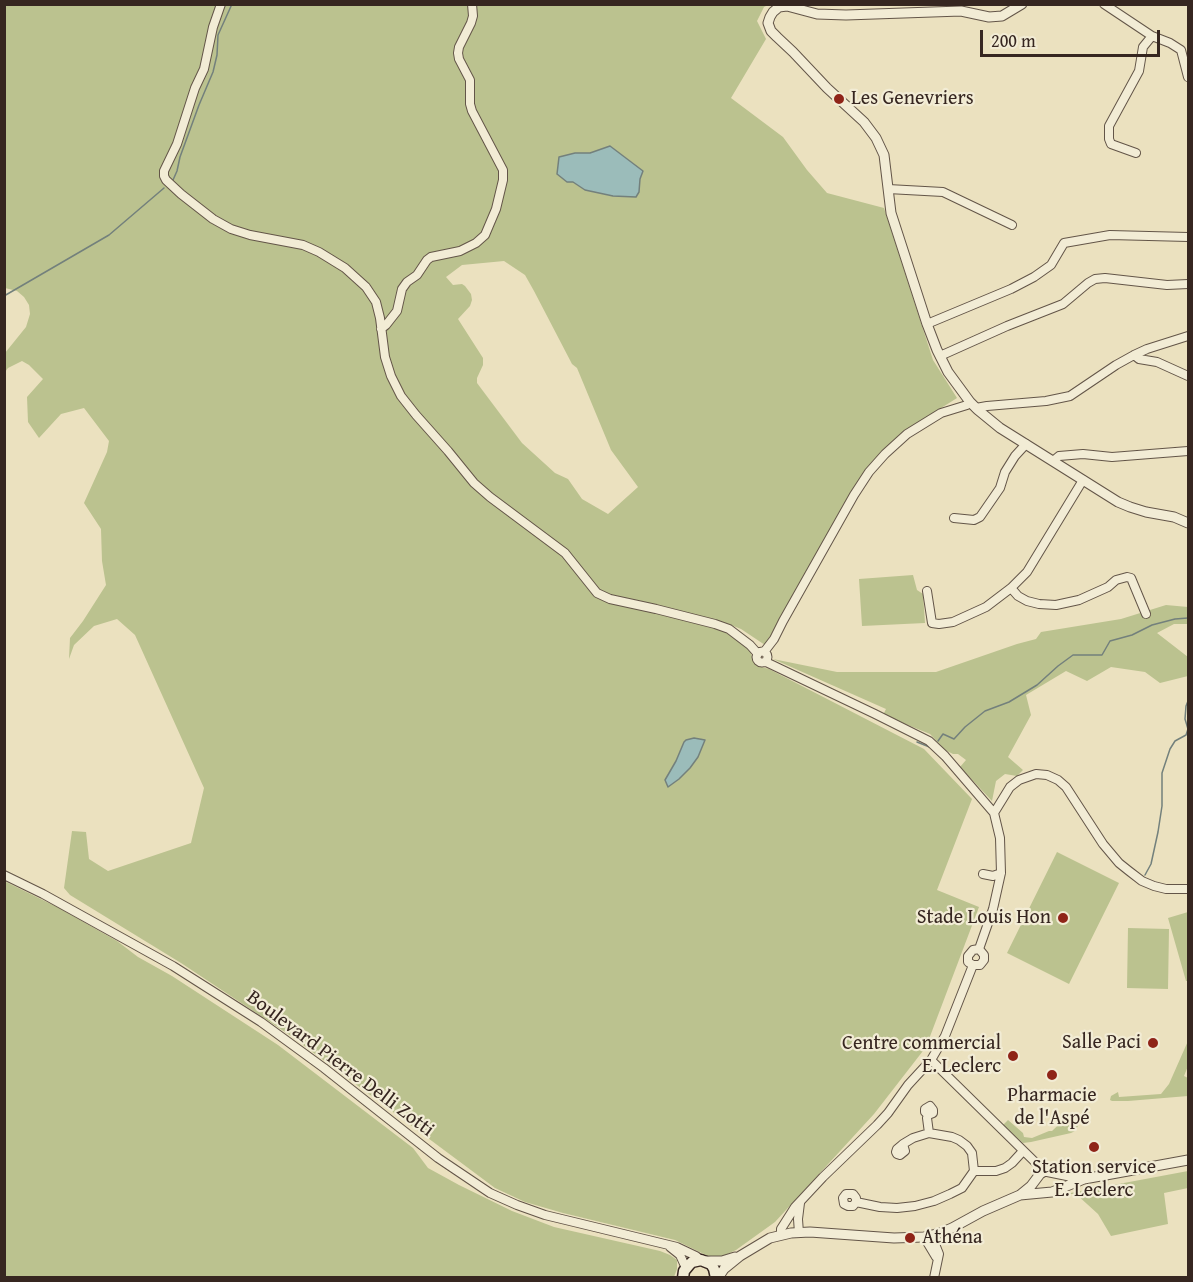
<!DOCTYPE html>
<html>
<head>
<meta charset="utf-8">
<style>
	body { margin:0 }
	#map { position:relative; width:1193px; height:1282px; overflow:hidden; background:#ebe1bf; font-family:"Gentium Book Plus",serif }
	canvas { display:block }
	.frame { position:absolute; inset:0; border:6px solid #362620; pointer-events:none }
	.scale { position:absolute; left:980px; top:30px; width:180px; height:27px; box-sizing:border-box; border:3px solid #362620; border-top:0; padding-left:8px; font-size:18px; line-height:21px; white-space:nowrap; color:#362620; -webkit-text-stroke:4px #f2ecd5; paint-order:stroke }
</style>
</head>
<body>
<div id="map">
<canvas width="1193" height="1282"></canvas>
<div class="frame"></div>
<div class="scale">200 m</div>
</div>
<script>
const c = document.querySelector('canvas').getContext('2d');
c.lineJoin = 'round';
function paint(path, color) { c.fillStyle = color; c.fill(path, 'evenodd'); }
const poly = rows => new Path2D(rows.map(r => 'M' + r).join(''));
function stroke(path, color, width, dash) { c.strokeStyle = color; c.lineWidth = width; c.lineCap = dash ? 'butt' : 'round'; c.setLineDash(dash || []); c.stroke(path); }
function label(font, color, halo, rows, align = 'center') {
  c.font = font + ' "Gentium Book Plus",serif'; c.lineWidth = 4.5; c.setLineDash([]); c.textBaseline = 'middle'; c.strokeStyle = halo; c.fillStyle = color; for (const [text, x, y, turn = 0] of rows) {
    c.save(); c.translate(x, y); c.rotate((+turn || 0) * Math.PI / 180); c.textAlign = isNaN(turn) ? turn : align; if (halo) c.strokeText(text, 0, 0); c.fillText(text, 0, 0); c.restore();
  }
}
paint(poly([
	[5,5,768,5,764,7,757,21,766,39,731,98,783,137,807,170,827,193,884,208,933,360,957,398,900,434,869,465,852,490,829,534,765,645,741,629,726,623,722,630,750,649,753,661,758,666,769,669,924,749,972,799,937,890,979,907,926,1047,874,1114,775,1222,736,1250,719,1258,708,1256,675,1240,563,1213,525,1202,495,1188,291,1036,181,963,70,895,64,888,72,831,86,832,89,859,108,871,191,843,204,788,135,635,117,619,94,626,74,645,69,659,70,638,83,621,106,585,102,561,101,529,84,503,107,452,109,441,84,408,61,414,39,438,28,422,27,397,43,379,29,365,22,361,8,368,5,372,5,353,26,327,30,314,29,305,24,297,17,291,5,288],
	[610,146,634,164,640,179,639,192,613,196,585,190,573,182,575,153,590,153],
	[504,261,525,275,534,291,572,364,577,368,611,450,638,487,608,514,582,499,568,479,555,473,522,443,477,383,477,378,483,365,483,358,458,319,470,306,472,300,471,294,465,286,462,284,453,285,446,277,462,265],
	[694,738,705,740,665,780,676,761,684,742,687,740],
	[913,575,917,590,923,594,925,623,862,626,859,579],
	[1166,605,1188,607,1188,624,1174,624,1157,633,1188,657,1188,676,1160,683,1145,672,1111,667,1087,681,1066,671,1026,695,1031,715,1008,757,1023,770,1017,776,1005,774,996,781,992,801,960,767,966,760,958,754,953,754,945,750,930,734,883,715,886,709,773,659,837,672,936,672,1017,644,1036,639,1041,632,1121,619],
	[1057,852,1119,883,1069,984,1007,953],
	[4,881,57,907,117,941,138,957,172,976,278,1045,413,1148,428,1168,459,1185,512,1211,554,1227,660,1251,670,1255,677,1260,677,1269,674,1277,5,1277],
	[1188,912,1188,981,1186,981,1168,918],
	[1128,928,1169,929,1168,989,1127,988],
	[1188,1041,1188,1066,1184,1076,1188,1078,1188,1096,1128,1101,1112,1101,1110,1100,1111,1096,1118,1092,1119,1097,1161,1094,1169,1084],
	[1070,1114,1078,1126,1075,1131,1071,1133,1031,1142,1023,1143,1003,1125,1008,1120,1023,1133,1024,1137,1032,1138,1049,1131,1052,1131],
	[1188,1171,1188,1188,1164,1193,1168,1224,1111,1236,1098,1214,1076,1194,1065,1194]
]), '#bbc28f');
const water = poly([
	[610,146,643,171,640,179,639,192,636,197,613,196,585,190,573,182,567,182,557,174,559,157,575,153,590,153,610,146],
	[694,738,705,740,698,757,690,768,679,779,668,787,665,780,676,761,684,742,686,740,694,738]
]);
paint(water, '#9bbcba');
stroke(water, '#73807c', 1.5);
stroke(poly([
	[173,180,177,171,180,157,199,105,213,72,217,55,218,35,232,4],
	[4,296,109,235,164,188],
	[938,741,943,734,954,739,965,727,985,711,1009,702,1037,685,1058,666,1073,655,1102,655,1110,641,1132,635,1152,625,1175,619,1188,618],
	[917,742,932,748],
	[1145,875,1151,864,1158,832,1162,806,1162,773,1170,749,1175,741,1186,735,1188,729,1185,719,1186,706,1188,701]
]), '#73807c', 1.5);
const minor = poly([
	[221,4,213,27,204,69,195,88,177,144,164,171,164,176,166,180,181,194,213,219,231,229,250,235,303,245,319,252,345,268,366,287,376,302,380,318,385,357,391,376,401,396,416,415,448,451,474,483,490,497,565,553,597,593,610,599,656,609,715,624,729,629,750,645,758,654],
	[1104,4,1152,36,1170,43,1181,50,1188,77],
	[1136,153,1111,144,1109,139,1109,126,1139,71,1143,47,1152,36],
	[888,189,943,192,1012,225],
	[927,324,1011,289,1034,277,1051,265,1064,243,1110,235,1188,237],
	[381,329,386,325,397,311,402,289,407,282,417,275,427,260,431,257,460,251,476,243,485,235,496,209,503,180,503,170,472,111,470,104,470,80,459,59,458,53,459,47,471,23,473,16,472,4],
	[1134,355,1139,359,1157,362,1188,376],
	[940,356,1007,326,1063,304,1088,283,1095,279,1105,278,1167,285,1188,284],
	[976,408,987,406,1046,401,1070,396,1116,365,1134,355,1147,349,1188,336],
	[1053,461,1059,456,1083,454,1112,457,1188,451],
	[954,518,974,520,980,517,1000,488,1005,472,1015,456,1026,444],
	[1011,588,1018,596,1027,601,1039,604,1056,605,1079,600,1108,587,1116,580,1127,577,1131,578,1146,614],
	[927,591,932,623,939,624,953,622,986,607,1011,588,1027,572,1083,480],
	'756.5 657a5.5 5.5 0 1 1 11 0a5.5 5.5 0 1 1-11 0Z',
	[764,652,774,639,783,621,854,495,869,472,885,454,907,434,941,413,967,405,970,402],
	[766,662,875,714,929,741,945,756,994,813,1000,838,1001,873,993,909,979,949],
	[994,813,1010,787,1019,780,1036,774,1047,775,1058,780,1066,787,1103,844,1119,863,1129,871,1142,881,1154,886,1166,889,1188,889],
	[983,874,993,876,1001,873],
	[4,875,43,894,173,966,261,1022,324,1068,438,1158,490,1193,517,1205,545,1215,677,1247,696,1256,701,1260],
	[973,965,980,965,984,960,984,955,979,949],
	[973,965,968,962,968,956,973,950,979,949],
	[931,1060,1037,1164,1042,1172],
	[928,1115,925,1112,925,1109,930,1106,933,1110,933,1113,928,1115,927,1118,929,1133],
	[974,1171,996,1171,1005,1168,1012,1163,1023,1151],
	[856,1202,856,1198,853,1194,846,1194,843,1198,844,1204,848,1206,853,1206,856,1202,880,1207,897,1208,915,1206,934,1201,950,1194,962,1188,974,1171,972,1153,967,1146,959,1140,952,1137,929,1133,913,1138,903,1144,897,1149,896,1152,897,1154,900,1155,905,1151,903,1144],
	[799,1233,798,1219,800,1203],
	[781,1235,781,1229,795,1207,823,1177,877,1125,888,1113,908,1085,931,1060,945,1036,973,965],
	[932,1235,935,1244,939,1254,934,1278],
	[924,1237,936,1257],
	[670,1247,680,1255,686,1268]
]);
const tertiary = poly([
	[1022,4,1002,16,989,17,961,11,846,15,817,14,787,6,779,7,773,12,770,17,768,23,771,31,777,37,793,52,827,88,864,122,876,138,884,155,891,213,927,324,937,350,948,372,970,402,978,410,1000,428,1118,502,1130,507,1146,512,1174,517,1188,523],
	[1020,1195,1052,1192,1084,1179,1188,1160],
	[706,1261,722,1261,735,1257],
	[718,1278,724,1269,740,1256,770,1238,791,1233,810,1232,894,1238,924,1237,940,1233,952,1228,983,1211,1020,1195,1031,1186,1040,1174,1045,1171,1084,1179]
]);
const secondary = poly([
	[683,1278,684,1271,689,1265,692,1262,701,1260,711,1264,714,1269,716,1278]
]);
stroke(minor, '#635548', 10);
stroke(tertiary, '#635548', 11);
stroke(secondary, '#362620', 13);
stroke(minor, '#f2ecd5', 8);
stroke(tertiary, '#f2ecd5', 9);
stroke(secondary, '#f2ecd5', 10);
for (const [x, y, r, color] of [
	[839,99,6,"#8f2418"],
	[1063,918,6,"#8f2418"],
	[1153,1043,6,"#8f2418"],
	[1013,1056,6,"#8f2418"],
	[1052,1075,6,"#8f2418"],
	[1094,1147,6,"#8f2418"],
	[910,1238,6,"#8f2418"]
]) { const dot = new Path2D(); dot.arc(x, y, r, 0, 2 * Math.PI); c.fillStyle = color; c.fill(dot); stroke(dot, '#f2ecd5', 2); }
label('20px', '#362620', '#f2ecd5', [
	["Les Genevriers",851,99,"left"],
	["Stade Louis Hon",1051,918],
	["Salle Paci",1141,1043],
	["Centre commercial",1001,1044],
	["E. Leclerc",1001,1067],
	["Pharmacie",1052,1096,"center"],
	["de l'Aspé",1052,1119,"center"],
	["Station service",1094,1168,"center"],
	["E. Leclerc",1094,1191,"center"],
	["Athéna",922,1238,"left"]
], 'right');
label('20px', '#362620', '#f2ecd5', [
	["Boulevard Pierre Delli Zotti",340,1064,37]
]);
</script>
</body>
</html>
